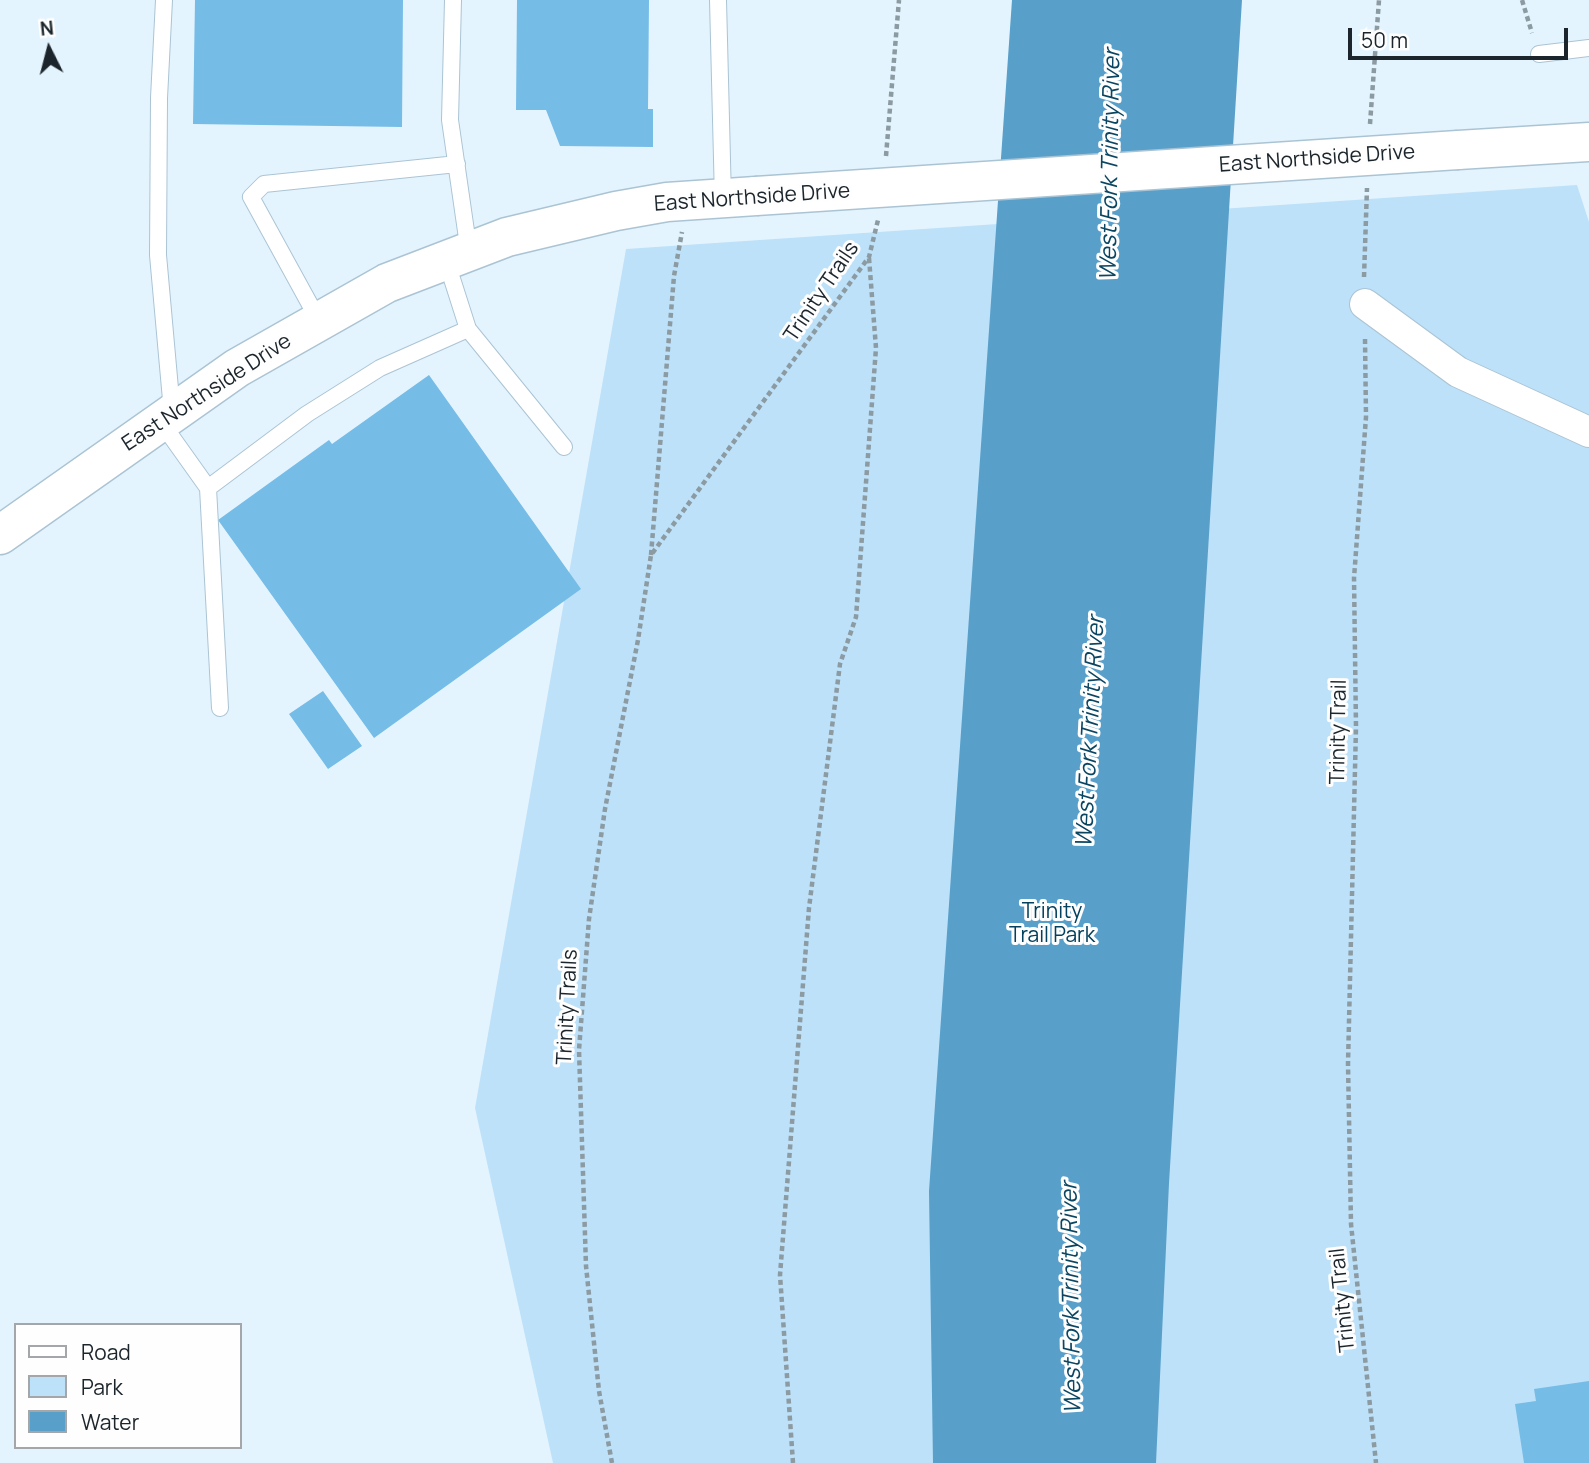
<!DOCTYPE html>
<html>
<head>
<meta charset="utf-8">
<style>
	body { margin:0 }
	#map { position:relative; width:1589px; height:1463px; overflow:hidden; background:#e4f4fe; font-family:Manrope,sans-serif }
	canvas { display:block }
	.legend { position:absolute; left:14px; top:1323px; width:228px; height:126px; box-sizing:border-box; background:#fefefe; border:2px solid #a3a7aa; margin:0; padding:9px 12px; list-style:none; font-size:21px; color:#1b252b }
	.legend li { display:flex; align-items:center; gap:14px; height:35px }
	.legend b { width:35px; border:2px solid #a3a7aa }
	.north { position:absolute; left:14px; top:14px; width:70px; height:70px; -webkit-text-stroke:5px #fefefe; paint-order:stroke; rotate:354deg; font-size:19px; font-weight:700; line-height:28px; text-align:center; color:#1b252b }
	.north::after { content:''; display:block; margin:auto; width:24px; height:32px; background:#1b252b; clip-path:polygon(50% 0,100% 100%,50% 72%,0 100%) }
	.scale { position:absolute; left:1348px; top:28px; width:220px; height:32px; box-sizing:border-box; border:4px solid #1b252b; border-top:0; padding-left:9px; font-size:21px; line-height:24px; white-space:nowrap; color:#1b252b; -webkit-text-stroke:5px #fefefe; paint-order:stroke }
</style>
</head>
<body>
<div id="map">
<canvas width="1589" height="1463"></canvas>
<ul class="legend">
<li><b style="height:9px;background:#fff"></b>Road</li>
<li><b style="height:19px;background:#bde1f9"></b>Park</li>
<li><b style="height:19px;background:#589fc9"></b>Water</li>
</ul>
<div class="north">N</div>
<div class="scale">50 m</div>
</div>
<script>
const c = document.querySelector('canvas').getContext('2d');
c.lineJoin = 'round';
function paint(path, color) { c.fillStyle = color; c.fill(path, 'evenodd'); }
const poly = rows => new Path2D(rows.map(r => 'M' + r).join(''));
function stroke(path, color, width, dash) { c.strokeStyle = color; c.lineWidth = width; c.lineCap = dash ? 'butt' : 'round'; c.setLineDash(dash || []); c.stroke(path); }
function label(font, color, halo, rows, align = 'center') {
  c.font = font + ' Manrope,sans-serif'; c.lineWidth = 6; c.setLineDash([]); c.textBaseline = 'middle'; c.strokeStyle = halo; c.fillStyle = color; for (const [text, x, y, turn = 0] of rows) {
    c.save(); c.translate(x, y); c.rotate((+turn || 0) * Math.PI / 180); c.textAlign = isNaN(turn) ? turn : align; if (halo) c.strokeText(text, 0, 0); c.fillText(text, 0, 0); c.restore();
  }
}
paint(poly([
	[1577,185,1589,222,1589,1463,553,1463,475,1108,626,249]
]), '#bde1f9');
paint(poly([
	[1012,0,1242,0,1169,1183,1156,1463,933,1463,929,1191]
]), '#589fc9');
paint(poly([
	[195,0,403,0,402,127,193,124],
	[517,0,649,0,648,109,653,109,653,147,560,146,546,110,516,110],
	[429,375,581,589,374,738,218,520,329,440,332,444],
	[323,691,362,746,328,769,289,714],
	[1589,1381,1589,1463,1524,1463,1515,1404,1536,1401,1534,1389]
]), '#75bce7');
const lane = poly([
	[164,0,159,98,158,255,172,411],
	[453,0,450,120,469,252],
	[718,0,723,199],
	[1539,54,1589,48],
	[446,260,468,329,564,447],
	[319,321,251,197,264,184,457,164],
	[161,422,208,488,220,708],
	[208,488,307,414,380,368,468,329]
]);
const street = poly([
	[1365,304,1458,372,1589,432]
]);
const secondary = poly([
	[1458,150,1589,142],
	[0,535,237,368,387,283,507,237,616,211,667,202,756,196]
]);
stroke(lane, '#abc4d4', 18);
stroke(street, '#abc4d4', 32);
stroke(secondary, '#abc4d4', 41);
stroke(poly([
	[1522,0,1532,33],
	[1370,124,1379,0],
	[886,156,899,0],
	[1364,277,1367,188],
	[1365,339,1366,417,1354,578,1356,727,1348,1064,1351,1224,1376,1463],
	[651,555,674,276,682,232],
	[612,1463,599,1391,586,1266,579,1050,589,919,605,809,638,640,651,555,869,257,878,220],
	[793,1463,780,1275,809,908,840,664,856,617,876,348,869,258]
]), '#8c9aa2', 4.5, [5, 3.5]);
stroke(lane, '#fff', 16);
stroke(street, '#fff', 30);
stroke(secondary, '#fff', 38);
const secondaryBridge = poly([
	[756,196,1458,150]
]);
stroke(secondaryBridge, '#abc4d4', 41, []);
stroke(secondaryBridge, '#fff', 38);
label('21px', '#1b252b', '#fefefe', [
	["East Northside Drive",1317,159,-4],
	["East Northside Drive",752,198,-4],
	["Trinity Trails",822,292,-56],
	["East Northside Drive",207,393,-33],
	["Trinity Trail",1339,732,-89],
	["Trinity Trails",568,1007,-87],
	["Trinity Trail",1343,1300,-96]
]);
label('21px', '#04415e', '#fefefe', [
	["Trinity",1052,912],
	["Trail Park",1052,936]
]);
label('italic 23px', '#0a4562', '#fefefe', [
	["West Fork Trinity River",1111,165,-89],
	["West Fork Trinity River",1091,732,-87],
	["West Fork Trinity River",1072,1298,-91]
]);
</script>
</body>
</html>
